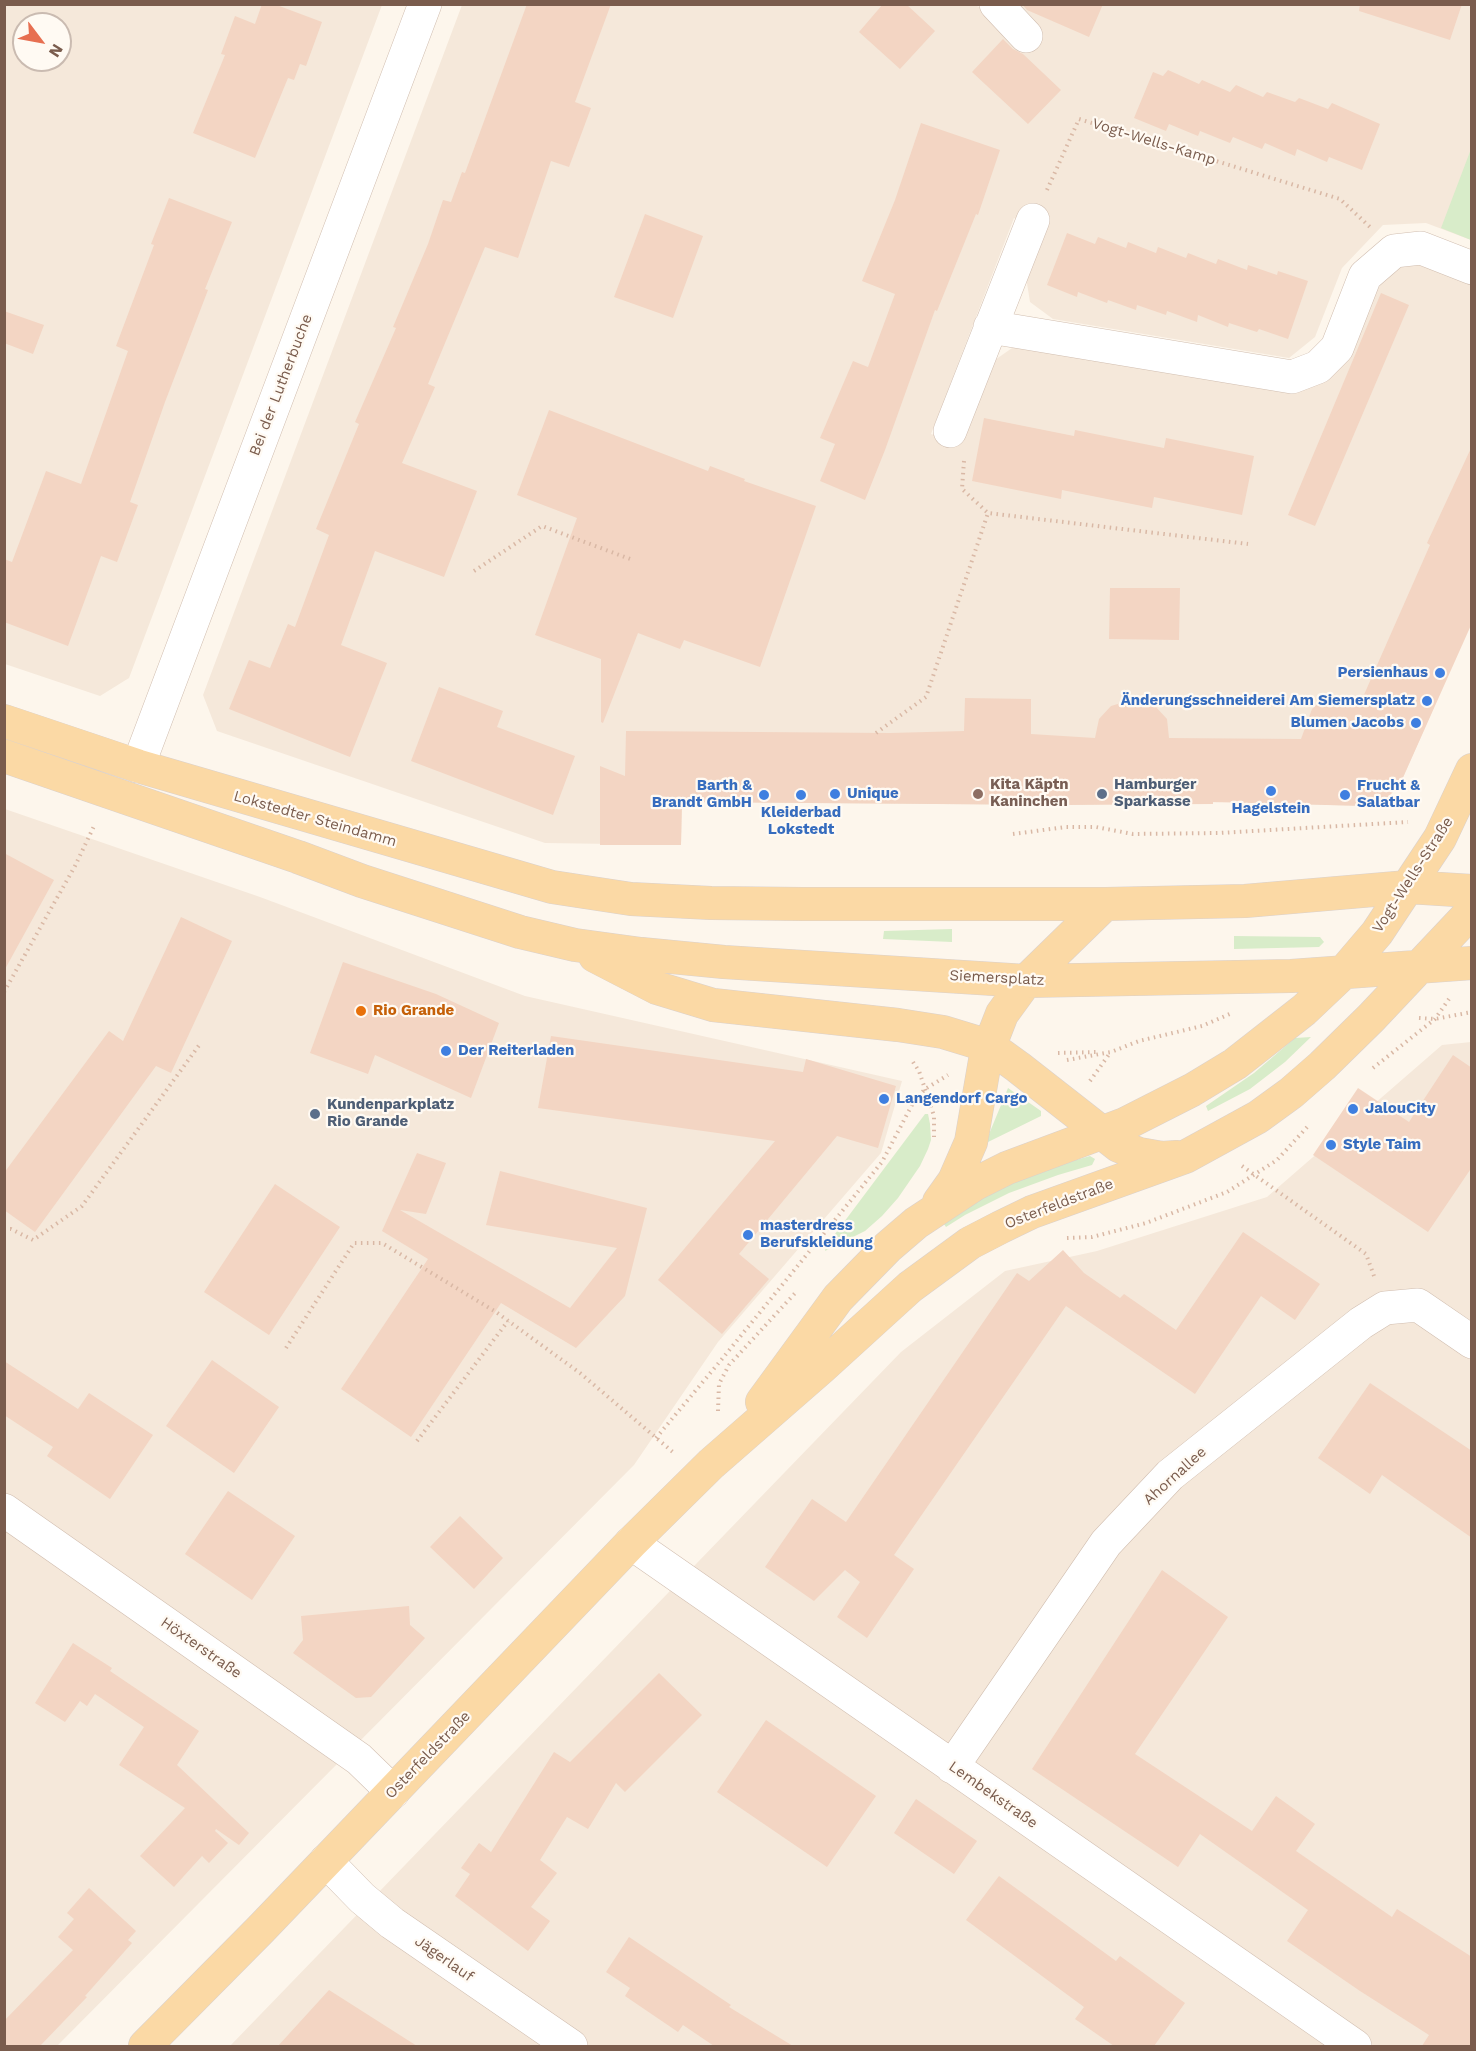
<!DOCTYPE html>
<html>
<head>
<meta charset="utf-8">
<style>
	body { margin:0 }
	#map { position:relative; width:1476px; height:2051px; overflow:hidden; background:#fdf6ec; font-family:"Work Sans",sans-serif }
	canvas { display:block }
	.frame { position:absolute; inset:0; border:6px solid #7a5c4d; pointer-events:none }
	.north { position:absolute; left:12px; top:12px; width:60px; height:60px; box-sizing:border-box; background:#fffaf3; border:2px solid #cabbb1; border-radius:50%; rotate:122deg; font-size:16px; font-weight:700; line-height:24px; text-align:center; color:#7a5c4d }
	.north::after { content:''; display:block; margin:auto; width:21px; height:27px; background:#e76f51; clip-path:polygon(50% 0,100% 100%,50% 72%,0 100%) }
</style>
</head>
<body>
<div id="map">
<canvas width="1476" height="2051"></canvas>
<div class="frame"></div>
<div class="north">N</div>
</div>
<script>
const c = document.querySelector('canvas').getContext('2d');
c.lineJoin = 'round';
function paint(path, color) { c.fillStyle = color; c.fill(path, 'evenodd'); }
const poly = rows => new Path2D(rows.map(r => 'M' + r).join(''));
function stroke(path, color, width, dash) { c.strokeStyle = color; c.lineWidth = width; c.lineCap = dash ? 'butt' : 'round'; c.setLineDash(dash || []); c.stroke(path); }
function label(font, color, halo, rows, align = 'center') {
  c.font = font + ' "Work Sans",sans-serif'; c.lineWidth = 4.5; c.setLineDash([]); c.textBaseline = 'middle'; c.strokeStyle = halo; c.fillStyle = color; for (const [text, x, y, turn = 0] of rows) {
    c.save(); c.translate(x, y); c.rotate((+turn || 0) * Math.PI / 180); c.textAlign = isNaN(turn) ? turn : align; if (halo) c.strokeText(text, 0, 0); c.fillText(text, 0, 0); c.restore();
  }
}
paint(poly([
	[972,4,984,9,992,4,1471,5,1471,240,1426,223,1383,225,1342,268,1315,337,1289,358,1053,319,1030,302,1026,277,1044,229,1014,218,931,434,959,444,992,362,1015,346,1290,388,1397,266,1422,263,1471,283,1471,623,1401,782,1386,800,1364,806,1228,802,1062,805,682,802,681,845,545,843,217,731,203,695,462,5],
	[5,5,382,5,129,678,100,696,5,664],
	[24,24,60,24,60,60,24,60],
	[5,809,260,897,525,996,902,1081,881,1153,718,1342,634,1465,57,2046,5,2046],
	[1471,1042,1471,2046,230,2046,901,1352,1005,1271,1097,1251,1267,1197,1442,1045]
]), '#f5e8da');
paint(poly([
	[1471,149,1472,240,1471,240,1441,228],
	[952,929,952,942,883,939,884,931],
	[1234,936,1320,937,1324,942,1319,947,1234,949],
	[1311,1037,1285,1062,1250,1089,1208,1111,1206,1106,1254,1073,1295,1038],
	[1008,1088,1041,1111,1041,1116,988,1142,987,1139],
	[925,1114,928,1114,930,1124,931,1140,928,1149,920,1166,898,1198,882,1216,865,1231,825,1251,826,1246],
	[1090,1156,1095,1159,1092,1165,1058,1175,1009,1193,965,1215,946,1227,944,1224,962,1210,1006,1185,1055,1166]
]), '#d8ecc9');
paint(poly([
	[262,4,274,4,322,22,306,66,300,64,294,80,288,78,255,158,193,133,225,55,221,54,235,16,255,24],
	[527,4,611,4,575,102,591,108,569,167,551,161,518,258,485,247,428,384,435,387,402,463,477,491,444,577,375,551,341,645,387,663,350,757,229,709,249,660,270,668,288,624,295,627,329,535,316,529,359,424,355,422,396,328,393,327,428,244,443,200,451,202,462,172,465,173],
	[883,4,906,4,935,31,900,69,859,32],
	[1022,4,1103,4,1089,37,1027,10],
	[1360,4,1462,4,1450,40,1359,11],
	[1003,39,1013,49,1023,54,1061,90,1028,124,972,72],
	[1168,70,1199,84,1202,80,1230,92,1236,85,1263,97,1267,92,1295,102,1299,98,1328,109,1332,103,1380,124,1362,170,1329,157,1327,162,1297,149,1295,156,1265,143,1262,149,1233,137,1230,143,1200,131,1198,136,1169,124,1166,131,1134,118,1153,72,1163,76],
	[921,123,1000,150,978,215,976,214,937,311,935,310,885,450,865,500,820,481,835,444,820,438,853,361,868,367,895,294,862,281,895,200],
	[169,198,232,222,205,289,208,290,165,402,130,502,138,505,117,562,101,556,68,646,4,622,4,559,12,562,46,471,81,484,128,351,116,346,154,245,151,244],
	[645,214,703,236,673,318,614,297],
	[1067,233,1095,244,1098,237,1126,248,1128,242,1156,253,1158,247,1186,258,1188,253,1216,264,1218,259,1247,270,1248,265,1277,275,1278,271,1308,281,1288,339,1259,329,1257,332,1229,323,1228,327,1198,315,1197,322,1167,311,1166,315,1137,305,1136,310,1108,300,1107,303,1078,292,1077,297,1047,285],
	[1381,293,1409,305,1315,526,1288,515],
	[4,311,44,325,33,354,4,343],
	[549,410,708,471,710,466,745,479,744,481,816,506,760,667,684,640,680,649,638,633,603,723,601,722,601,659,535,635,577,518,517,495],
	[984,418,1074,436,1075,430,1164,448,1166,438,1254,456,1242,515,1154,497,1152,508,1062,490,1061,499,972,481],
	[1472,446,1472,623,1401,782,1386,800,1364,806,1213,802,1213,804,1062,805,682,802,681,845,600,845,600,766,625,776,626,731,890,733,964,731,965,698,1031,699,1031,734,1095,738,1099,719,1111,706,1131,700,1154,705,1167,719,1169,738,1301,739,1312,709,1321,701,1331,697,1363,697,1430,545,1427,543],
	[1110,588,1180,588,1179,640,1109,639],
	[439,687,503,711,497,727,575,756,553,815,411,761],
	[4,853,54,880,4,971],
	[181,917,232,941,171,1073,156,1066,35,1232,4,1210,4,1173,109,1031,123,1041],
	[343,962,436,994,499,1023,471,1098,375,1055,368,1074,310,1053],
	[551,1036,803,1072,806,1059,896,1086,878,1148,837,1136,739,1254,769,1279,722,1334,658,1280,775,1141,538,1108],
	[1453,1055,1472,1068,1472,1167,1428,1232,1313,1155,1358,1088,1409,1122],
	[417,1153,446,1163,426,1214,400,1210,570,1308,617,1248,486,1225,500,1171,647,1208,625,1296,576,1348,501,1303,411,1437,341,1389,428,1259,382,1231],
	[275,1184,340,1227,269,1335,204,1292],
	[1243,1232,1320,1284,1295,1320,1261,1296,1195,1394,1066,1306,894,1555,914,1569,867,1638,837,1617,860,1582,845,1570,814,1601,765,1567,812,1499,846,1522,1017,1273,1029,1281,1063,1250,1084,1273,1120,1298,1124,1294,1176,1330],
	[212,1360,279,1407,234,1473,166,1426],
	[4,1361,78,1409,89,1393,153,1435,110,1499,47,1456,53,1447,4,1415],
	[1370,1383,1472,1451,1472,1538,1382,1475,1370,1494,1318,1458],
	[228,1491,295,1536,252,1600,185,1554],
	[460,1516,503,1558,474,1589,430,1547],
	[1162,1570,1228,1617,1135,1754,1252,1831,1276,1796,1315,1824,1296,1851,1392,1917,1397,1909,1472,1957,1472,2046,1422,2046,1429,2035,1360,1991,1287,1941,1308,1910,1200,1834,1178,1867,1032,1769],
	[409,1606,410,1625,425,1638,371,1697,356,1698,293,1653,303,1640,301,1616],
	[73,1643,112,1668,110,1671,199,1731,177,1765,249,1833,239,1845,216,1829,215,1831,228,1843,209,1863,202,1856,174,1887,140,1856,185,1808,119,1765,144,1727,95,1694,87,1706,80,1701,65,1722,35,1703],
	[659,1673,702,1715,625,1792,616,1783,588,1829,567,1817,540,1860,557,1873,531,1907,550,1921,528,1951,455,1896,470,1874,461,1868,479,1843,491,1852,554,1752,570,1762],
	[766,1720,876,1796,827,1867,717,1792],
	[916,1799,977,1841,954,1874,894,1833],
	[999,1876,1116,1961,1120,1956,1185,2003,1154,2046,1114,2046,1075,2019,1084,2007,966,1920],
	[89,1888,136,1931,128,1940,132,1943,85,1996,87,1997,40,2046,4,2046,4,2021,73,1950,58,1937,74,1919,67,1913],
	[629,1937,731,2005,729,2007,793,2046,714,2046,683,2025,678,2032,625,1996,630,1988,606,1972],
	[329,1990,417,2046,278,2046]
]), '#f3d5c3');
const minor = poly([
	[996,4,1026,36],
	[990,327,1292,377,1318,367,1337,348,1365,276,1394,251,1421,248,1472,268],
	[950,431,1033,220],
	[138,766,425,4],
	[4,1510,359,1759,393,1792],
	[631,1543,1355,2046],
	[952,1767,1106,1543,1170,1475,1361,1323,1385,1308,1418,1305,1472,1342],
	[326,1861,362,1898,392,1923,571,2046]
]);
const major = poly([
	[4,721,138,766,552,887,631,899,711,903,803,904,1105,904,1245,901,1408,887,1472,891],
	[4,756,298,857,362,881,520,932,575,945,641,954,724,962,1026,981,1291,976,1472,963],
	[595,956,657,988,713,1005,898,1025,943,1032,989,1046,1018,1067,1119,1146,1139,1154,1162,1158,1177,1157],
	[939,1202,954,1181,971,1142,986,1055,1002,1014,1026,981,1105,904],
	[762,1402,838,1298,888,1247,916,1223,975,1184,1007,1168,1125,1124,1192,1090,1235,1064,1304,1010,1342,974,1377,933,1440,838,1472,770],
	[145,2046,261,1929,631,1543,711,1464,821,1368,910,1287,970,1243,1001,1227,1032,1212,1185,1157,1258,1117,1291,1093,1322,1066,1371,1018,1472,911]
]);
stroke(minor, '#d1beb0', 34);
stroke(major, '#dad1cd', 34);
stroke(poly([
	[1047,190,1079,119,1340,199,1370,227],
	[964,461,962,489,988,513,1248,544],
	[474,571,542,526,630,559],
	[876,733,926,697,988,513],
	[1013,834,1066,827,1096,827,1133,834,1219,833,1408,822],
	[4,992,75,866,95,824],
	[1419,1018,1435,1019,1472,1012],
	[1058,1053,1098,1052],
	[1067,1060,1111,1052,1139,1041,1202,1026,1232,1013],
	[913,1062,919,1071,934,1116,934,1137],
	[1373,1068,1435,1019,1449,999],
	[1090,1081,1110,1053],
	[1242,1166,1366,1254,1374,1276],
	[4,1229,11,1229,33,1240,82,1206,200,1044],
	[1067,1238,1092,1237,1146,1223,1227,1192,1277,1160,1309,1125],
	[286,1348,354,1243,382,1243,496,1312,580,1373,674,1453],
	[718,1411,719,1384,729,1365,797,1291],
	[656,1438,722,1359,882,1162,913,1103,925,1089,948,1075],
	[417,1441,508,1321]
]), '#d9b8a5', 4, [1.5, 4.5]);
stroke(minor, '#fff', 33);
stroke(major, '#fbd9a5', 33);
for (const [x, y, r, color] of [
	[1440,673,6,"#3f7fe0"],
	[1427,701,6,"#3f7fe0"],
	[1416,723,6,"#3f7fe0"],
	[1271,791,6,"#3f7fe0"],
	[835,794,6,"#3f7fe0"],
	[978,794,6,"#8d6e63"],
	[1102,794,6,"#5c6f8a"],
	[764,795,6,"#3f7fe0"],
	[801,795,6,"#3f7fe0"],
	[1345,795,6,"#3f7fe0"],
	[361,1011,6,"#e8710a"],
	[446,1051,6,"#3f7fe0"],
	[884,1099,6,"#3f7fe0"],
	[1353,1109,6,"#3f7fe0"],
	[315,1114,6,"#5c6f8a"],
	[1331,1145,6,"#3f7fe0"],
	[748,1235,6,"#3f7fe0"]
]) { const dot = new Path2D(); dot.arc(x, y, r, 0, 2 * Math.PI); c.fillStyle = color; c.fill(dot); stroke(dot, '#fffaf3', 2); }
label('15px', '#7a5c4d', '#fffaf3', [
	["Vogt-Wells-Kamp",1154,142,17],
	["Bei der Lutherbuche",281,385,-69],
	["Lokstedter Steindamm",315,819,16],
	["Vogt-Wells-Straße",1413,875,-57],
	["Siemersplatz",997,978,3],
	["Osterfeldstraße",1059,1204,-21],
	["Ahornallee",1175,1476,-42],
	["Höxterstraße",201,1648,35],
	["Osterfeldstraße",428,1755,-46],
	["Lembekstraße",993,1795,35],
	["Jägerlauf",444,1959,35]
]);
label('bold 15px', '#366cbe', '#fffaf3', [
	["Persienhaus",1428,673,"right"],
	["Änderungsschneiderei Am Siemersplatz",1415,701,"right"],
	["Blumen Jacobs",1404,723,"right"],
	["Barth &",752,786,"right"],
	["Brandt GmbH",752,803,"right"],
	["Frucht &",1357,786],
	["Salatbar",1357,803],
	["Unique",847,794],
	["Hagelstein",1271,809,"center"],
	["Kleiderbad",801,813,"center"],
	["Lokstedt",801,830,"center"],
	["Der Reiterladen",458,1051],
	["Langendorf Cargo",896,1099],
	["JalouCity",1365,1109],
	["Style Taim",1343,1145],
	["masterdress",760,1226],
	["Berufskleidung",760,1243]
], 'left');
label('bold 15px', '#785e54', '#fffaf3', [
	["Kita Käptn",990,785],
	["Kaninchen",990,802]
], 'left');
label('bold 15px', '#4e5e75', '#fffaf3', [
	["Hamburger",1114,785],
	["Sparkasse",1114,802],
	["Kundenparkplatz",327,1105],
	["Rio Grande",327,1122]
], 'left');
label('bold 15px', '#c56008', '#fffaf3', [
	["Rio Grande",373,1011]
], 'left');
</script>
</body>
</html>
